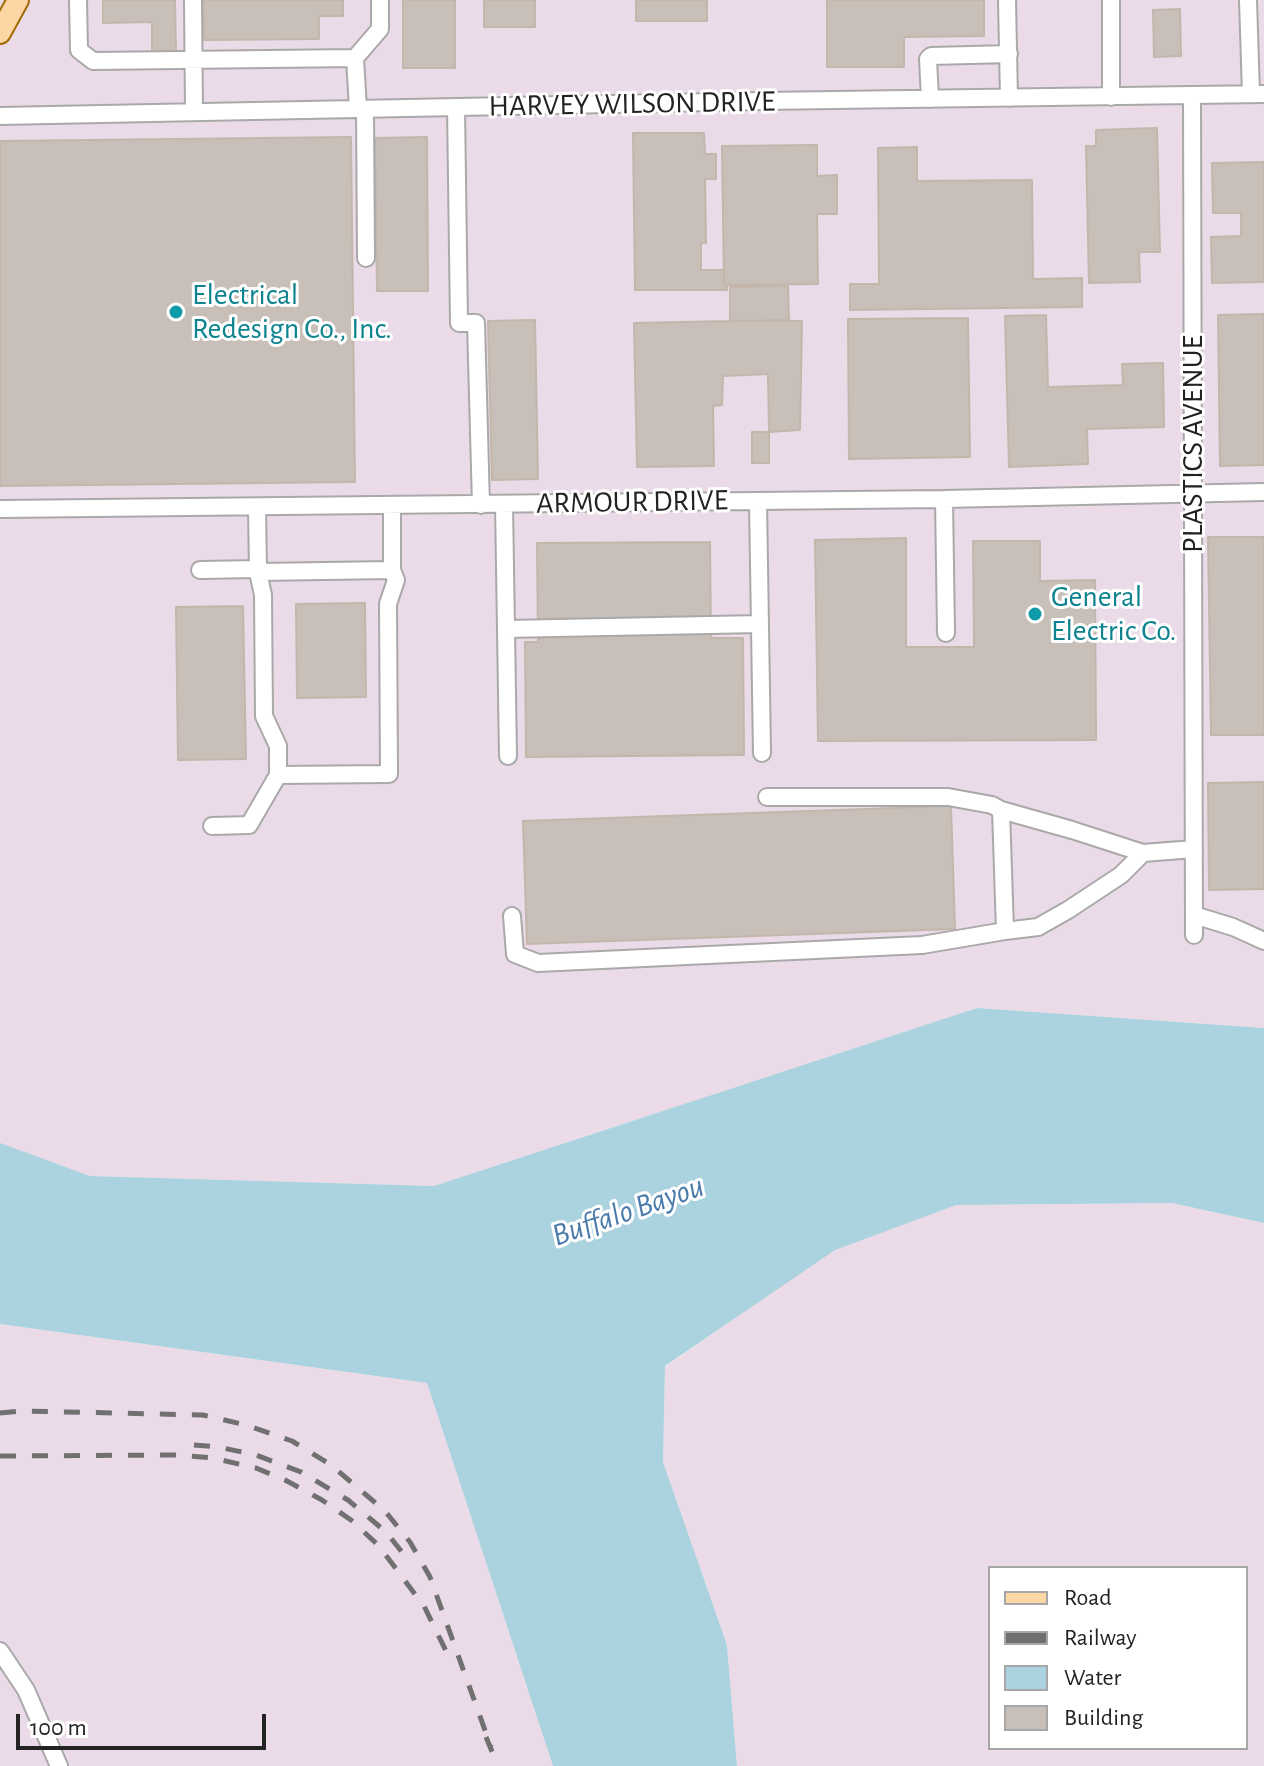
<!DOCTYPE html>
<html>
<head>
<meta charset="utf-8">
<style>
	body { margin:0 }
	#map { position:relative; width:1264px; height:1766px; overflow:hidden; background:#f2efe9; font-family:"Alegreya Sans",sans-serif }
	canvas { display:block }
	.legend { position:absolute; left:988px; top:1566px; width:260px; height:184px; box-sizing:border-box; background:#fff; border:2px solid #a7a7a7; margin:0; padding:10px 14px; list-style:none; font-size:24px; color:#222 }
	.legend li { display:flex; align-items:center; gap:16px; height:40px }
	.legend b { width:40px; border:2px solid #a7a7a7 }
	.scale { position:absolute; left:16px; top:1714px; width:250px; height:36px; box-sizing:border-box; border:4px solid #222; border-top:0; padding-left:10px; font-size:24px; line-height:28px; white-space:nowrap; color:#222; -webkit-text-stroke:6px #fff; paint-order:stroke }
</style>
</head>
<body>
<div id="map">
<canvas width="1264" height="1766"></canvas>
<ul class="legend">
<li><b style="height:10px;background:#fcd6a4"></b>Road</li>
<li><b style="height:10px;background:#707070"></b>Railway</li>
<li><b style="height:22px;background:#aad3df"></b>Water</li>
<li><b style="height:22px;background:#c7bfb8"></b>Building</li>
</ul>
<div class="scale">100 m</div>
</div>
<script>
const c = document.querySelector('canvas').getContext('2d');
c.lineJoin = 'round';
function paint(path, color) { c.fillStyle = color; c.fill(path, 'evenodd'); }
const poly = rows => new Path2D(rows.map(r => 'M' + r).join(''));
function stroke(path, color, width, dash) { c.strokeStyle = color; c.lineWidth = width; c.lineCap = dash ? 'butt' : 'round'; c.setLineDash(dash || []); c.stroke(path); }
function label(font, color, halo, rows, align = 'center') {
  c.font = font + ' "Alegreya Sans",sans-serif'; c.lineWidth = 6; c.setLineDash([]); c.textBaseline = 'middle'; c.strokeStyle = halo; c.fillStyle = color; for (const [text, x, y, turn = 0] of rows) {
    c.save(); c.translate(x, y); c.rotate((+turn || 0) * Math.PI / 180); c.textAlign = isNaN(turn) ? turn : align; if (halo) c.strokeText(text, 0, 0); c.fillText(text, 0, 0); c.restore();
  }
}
paint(poly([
	[0,0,1264,0,1264,1028,977,1008,434,1186,90,1176,0,1144],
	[1172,1203,1264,1223,1264,1766,737,1766,727,1645,663,1462,665,1367,835,1249,956,1205],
	[990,1568,1246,1568,1246,1748,990,1748],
	[0,1324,427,1383,553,1766,0,1766]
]), '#ebdbe8');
paint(poly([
	[977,1008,1264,1028,1264,1223,1172,1203,956,1205,835,1250,665,1366,663,1462,727,1645,737,1766,553,1766,427,1383,0,1324,0,1143,90,1176,434,1186]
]), '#aad3df');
const building = poly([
	[103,0,175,0,176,56,152,56,152,22,103,23,103,0],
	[203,0,343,0,343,16,319,16,319,39,204,40,203,0],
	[403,0,455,0,455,68,403,68,403,0],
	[484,0,535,0,535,27,484,27,484,0],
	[636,0,707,0,707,21,636,21,636,0],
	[827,0,984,0,984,36,904,37,904,67,827,67,827,0],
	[1180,9,1181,56,1154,57,1153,10,1180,9],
	[1157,128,1160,252,1139,252,1140,282,1089,283,1086,146,1096,146,1096,130,1157,128],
	[633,133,704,133,705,154,716,154,716,179,705,179,706,243,701,243,701,270,724,270,724,285,727,285,727,290,635,290,633,133],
	[351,137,355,482,0,486,0,141,351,137],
	[427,137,428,291,377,291,375,138,427,137],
	[817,145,817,176,837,175,837,214,817,214,818,284,724,285,722,146,817,145],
	[917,147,917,181,1032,180,1033,279,1082,278,1082,307,850,310,850,284,879,284,878,148,917,147],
	[1264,162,1264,282,1212,283,1211,237,1241,236,1241,213,1213,213,1212,163,1264,162],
	[788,286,789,320,730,321,730,287,788,286],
	[1264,314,1264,465,1220,466,1218,315,1264,314],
	[1046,315,1048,387,1123,385,1122,364,1163,363,1164,427,1087,429,1088,464,1009,467,1005,316,1046,315],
	[968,318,970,457,849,459,848,319,968,318],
	[535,320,538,479,492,480,488,321,535,320],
	[730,321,802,321,800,430,769,432,768,374,723,376,722,405,713,406,714,466,637,467,634,323,730,321],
	[752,432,769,432,769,463,752,463,752,432],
	[1208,537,1264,537,1264,735,1211,735,1208,537],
	[906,538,906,647,974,647,973,541,1040,541,1040,581,1095,580,1096,740,818,741,815,540,906,538],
	[710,542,711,638,743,638,744,755,526,757,525,642,538,642,537,543,710,542],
	[365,603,366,697,297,698,296,604,365,603],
	[243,606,246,759,178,760,176,607,243,606],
	[1264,782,1264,889,1209,890,1208,783,1264,782],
	[951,806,955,929,527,944,523,821,951,806]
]);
paint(building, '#c7bfb8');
stroke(building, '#c4b6ab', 2);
const minor = poly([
	[78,0,79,50,93,61,355,58,380,29,380,0],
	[193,0,194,111],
	[1007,0,1009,98],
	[1111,0,1111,97],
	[1248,0,1251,94],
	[355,58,358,109],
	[1192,96,1194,935],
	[930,99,928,59,931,56,1009,54],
	[456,107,459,323,476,323,481,505],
	[365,109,366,258],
	[0,116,763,101,1264,94],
	[944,499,946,633],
	[758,501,762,753],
	[504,504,508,756],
	[257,507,258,572,392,570,392,506],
	[0,509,944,499,1264,492],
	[200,570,258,569],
	[258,572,263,595,264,716,278,746,278,775,389,774,388,604,396,580,392,570],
	[506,629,760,624],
	[767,797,948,797,992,805,1001,810],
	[212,826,249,825,278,775],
	[1143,853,1072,830,1001,810,1005,931,1038,927,1068,910,1121,875,1143,853,1194,849],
	[1194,915,1233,927,1264,941],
	[512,916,515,954,538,963,922,945,1005,931],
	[0,1651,26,1690,59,1766]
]);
const major = poly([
	[0,33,18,0]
]);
stroke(minor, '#a9a9a9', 20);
stroke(major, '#a06b00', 24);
stroke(minor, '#fff', 16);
stroke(major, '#fcd6a4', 20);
stroke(poly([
	[0,1413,23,1411,203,1415,246,1425,292,1441,331,1465,385,1511,410,1542,430,1577,491,1747],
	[194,1445,218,1447,256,1455,301,1472,348,1500,386,1532,406,1557],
	[0,1456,175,1455,213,1458,256,1468,285,1480,322,1500,351,1520,378,1545,424,1606,447,1653],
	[486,1737,498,1766]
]), '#707070', 5, [16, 16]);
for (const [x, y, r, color] of [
	[176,312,8,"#0f9aa8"],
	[1035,614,8,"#0f9aa8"]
]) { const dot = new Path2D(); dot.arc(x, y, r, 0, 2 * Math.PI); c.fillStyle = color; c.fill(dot); stroke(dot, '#fff', 3); }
label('30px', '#222', '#fff', [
	["HARVEY WILSON DRIVE",632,104,-1],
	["PLASTICS AVENUE",1193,444,-90],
	["ARMOUR DRIVE",632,502,-1]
]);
label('30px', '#0d838f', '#fff', [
	["Electrical",192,295],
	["Redesign Co., Inc.",192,329],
	["General",1051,597],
	["Electric Co.",1051,631]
], 'left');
label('italic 32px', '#4a7aab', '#fff', [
	["Buffalo Bayou",628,1211,-19]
]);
</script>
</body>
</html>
